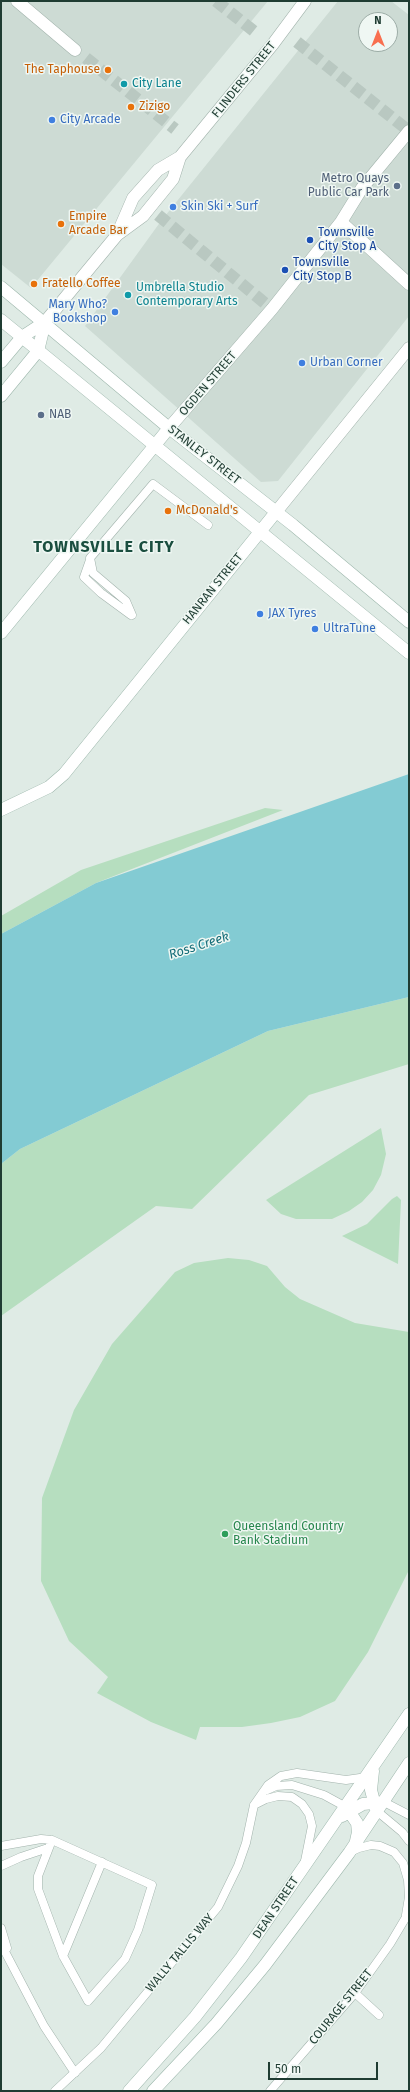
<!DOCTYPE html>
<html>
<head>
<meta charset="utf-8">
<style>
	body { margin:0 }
	#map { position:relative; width:410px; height:2092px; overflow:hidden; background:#dfebe5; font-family:"Fira Sans",sans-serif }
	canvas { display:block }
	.frame { position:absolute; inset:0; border:2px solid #1f3c32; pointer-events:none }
	.north { position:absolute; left:358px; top:12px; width:40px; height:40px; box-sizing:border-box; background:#eff7f3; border:1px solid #9caca6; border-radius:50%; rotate:0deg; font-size:11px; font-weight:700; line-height:16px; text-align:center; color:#1f3c32 }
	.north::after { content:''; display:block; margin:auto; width:14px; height:18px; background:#f86f4f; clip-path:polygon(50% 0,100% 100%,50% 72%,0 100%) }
	.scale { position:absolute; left:268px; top:2062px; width:110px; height:18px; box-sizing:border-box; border:2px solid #1f3c32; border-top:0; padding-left:5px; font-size:12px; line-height:14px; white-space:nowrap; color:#1f3c32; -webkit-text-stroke:3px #eff7f3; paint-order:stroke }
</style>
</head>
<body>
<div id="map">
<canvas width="410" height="2092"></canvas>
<div class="frame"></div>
<div class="north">N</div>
<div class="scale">50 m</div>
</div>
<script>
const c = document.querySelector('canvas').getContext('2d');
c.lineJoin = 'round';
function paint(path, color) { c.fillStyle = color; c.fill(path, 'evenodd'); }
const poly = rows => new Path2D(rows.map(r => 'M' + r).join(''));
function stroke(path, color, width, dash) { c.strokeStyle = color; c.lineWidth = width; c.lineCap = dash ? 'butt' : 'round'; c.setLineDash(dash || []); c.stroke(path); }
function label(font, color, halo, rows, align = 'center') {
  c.font = font + ' "Fira Sans",sans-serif'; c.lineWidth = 3; c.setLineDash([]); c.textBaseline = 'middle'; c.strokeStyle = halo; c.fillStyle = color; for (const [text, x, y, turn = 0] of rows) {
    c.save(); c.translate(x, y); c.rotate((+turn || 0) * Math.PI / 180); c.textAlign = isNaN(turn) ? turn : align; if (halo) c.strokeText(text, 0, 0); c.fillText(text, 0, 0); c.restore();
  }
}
paint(poly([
	[1,1,268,1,31,288,1,264],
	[338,1,391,1,409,15,409,316,278,481,261,482,85,326,161,221],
	[366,20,390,20,390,44,366,44]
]), '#cddbd4');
paint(poly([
	[265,808,283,810,96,883,1,934,1,916,81,870],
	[409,997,409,1064,309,1095,192,1209,156,1206,1,1316,1,1164,20,1149,268,1031],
	[381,1128,386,1154,381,1175,373,1190,362,1202,349,1211,332,1219,296,1219,281,1214,266,1200],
	[397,1196,401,1200,398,1264,342,1236,367,1224,392,1199],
	[228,1258,249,1260,267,1266,285,1287,300,1299,355,1323,409,1332,409,1570,368,1652,335,1701,300,1717,271,1723,242,1727,200,1727,196,1740,151,1722,97,1693,108,1677,69,1641,41,1581,42,1498,74,1410,112,1344,175,1272,194,1263]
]), '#b6debf');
paint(poly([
	[409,774,409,997,268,1031,20,1149,1,1164,1,934,96,883]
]), '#83cbd3');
stroke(poly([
	[216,1,255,32],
	[297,42,409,131],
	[86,58,175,129],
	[158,215,272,309]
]), '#b9c8c1', 12, [12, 6]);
const service = poly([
	[90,560,84,577,101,593,131,615],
	[132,615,126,601,93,573,90,558,153,484,208,525],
	[267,1790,276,1786,292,1785,324,1795,346,1807],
	[384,1802,409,1815],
	[254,1805,266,1799,278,1796,292,1797,302,1804,309,1814,312,1826,305,1861],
	[378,1812,402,1832,409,1841],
	[1,1846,41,1839,52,1840,152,1885,138,1930,125,1959,88,2001,63,1956,38,1889,38,1876,52,1840],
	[350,1852,359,1848,371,1845,380,1846,394,1852,403,1863,408,1880,409,1897,406,1915],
	[1,1866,21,1857,48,1848],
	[1,1928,7,1948],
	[1,1944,44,2026,75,2073],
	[63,1956,102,1862],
	[355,1993,379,2015],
	[55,2091,101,2048,218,1907,238,1866,246,1843,254,1805,268,1785,281,1776,297,1773,346,1780,367,1777],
	[270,2091,355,1993,390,1944,409,1912]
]);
const minor = poly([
	[17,1,75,50],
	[341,222,409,284],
	[169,428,272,309,341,222,362,188,409,131],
	[276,512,409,348]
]);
const tertiary = poly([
	[117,235,133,198,158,170,180,157,273,44,305,1],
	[45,322,117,235,143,216,173,179,180,157]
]);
const secondary = poly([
	[1,287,169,428,293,525,409,622],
	[1,320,409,653],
	[1,362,22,337,45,322],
	[1,396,38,351,45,322],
	[1,633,169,428],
	[1,810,49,787,64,774,276,512],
	[373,1771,371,1790,376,1809],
	[346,1807,357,1823,358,1832,356,1841],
	[342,1816,363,1804,384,1802],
	[129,2091,195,2017,241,1958,409,1714],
	[153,2091,216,2024,265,1965,349,1853,409,1763]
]);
stroke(service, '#a2b3ac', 9);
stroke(minor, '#a2b3ac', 13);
stroke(tertiary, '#a2b3ac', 13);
stroke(secondary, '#9db7ac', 13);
stroke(service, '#fff', 8);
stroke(minor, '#fff', 12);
stroke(tertiary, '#fff', 12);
stroke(secondary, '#fff', 12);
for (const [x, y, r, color] of [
	[108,70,4,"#e8710a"],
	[124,84,4,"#0f9aa8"],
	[131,107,4,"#e8710a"],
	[52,120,4,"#3f7fe0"],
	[397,186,4,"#5c6f8a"],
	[173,207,4,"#3f7fe0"],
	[61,224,4,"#e8710a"],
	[310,240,4,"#1a4fb4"],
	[285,270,4,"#1a4fb4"],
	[34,284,4,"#e8710a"],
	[128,295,4,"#0f9aa8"],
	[115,312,4,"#3f7fe0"],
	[302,363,4,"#3f7fe0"],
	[41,415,4,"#5c6f8a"],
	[168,511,4,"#e8710a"],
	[260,614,4,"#3f7fe0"],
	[315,629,4,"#3f7fe0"],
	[225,1534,4,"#2e9e5b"]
]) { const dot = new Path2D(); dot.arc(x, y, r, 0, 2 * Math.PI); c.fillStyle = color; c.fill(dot); stroke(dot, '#eff7f3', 1.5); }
label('12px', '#c56008', '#eff7f3', [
	["The Taphouse",100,70,"right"],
	["Zizigo",139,107],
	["Empire",69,217],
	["Arcade Bar",69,231],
	["Fratello Coffee",42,284],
	["McDonald's",176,511]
], 'left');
label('12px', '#1f3c32', '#eff7f3', [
	["FLINDERS STREET",244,80,-51],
	["OGDEN STREET",208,384,-49],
	["STANLEY STREET",204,455,38],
	["HANRAN STREET",213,589,-51],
	["DEAN STREET",276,1908,-56],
	["WALLY TALLIS WAY",180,1953,-50],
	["COURAGE STREET",341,2007,-51]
]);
label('12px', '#0d838f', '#eff7f3', [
	["City Lane",132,84],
	["Umbrella Studio",136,288],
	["Contemporary Arts",136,302]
], 'left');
label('12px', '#366cbe', '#eff7f3', [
	["City Arcade",60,120],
	["Skin Ski + Surf",181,207],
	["Mary Who?",107,305,"right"],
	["Bookshop",107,319,"right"],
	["Urban Corner",310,363],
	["JAX Tyres",268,614],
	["UltraTune",323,629]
], 'left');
label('12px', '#4e5e75', '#eff7f3', [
	["Metro Quays",389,179],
	["Public Car Park",389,193],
	["NAB",49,415,"left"]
], 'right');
label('12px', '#164399', '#eff7f3', [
	["Townsville",318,233],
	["City Stop A",318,247],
	["Townsville",293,263],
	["City Stop B",293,277]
], 'left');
label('12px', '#27864d', '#eff7f3', [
	["Queensland Country",233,1527],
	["Bank Stadium",233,1541]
], 'left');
label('italic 13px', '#176f7a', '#eff7f3', [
	["Ross Creek",199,946,-18]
]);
c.letterSpacing = '1px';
label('bold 16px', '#1a4e3f', '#eff7f3', [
	["TOWNSVILLE CITY",104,548]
]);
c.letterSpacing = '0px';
</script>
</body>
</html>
